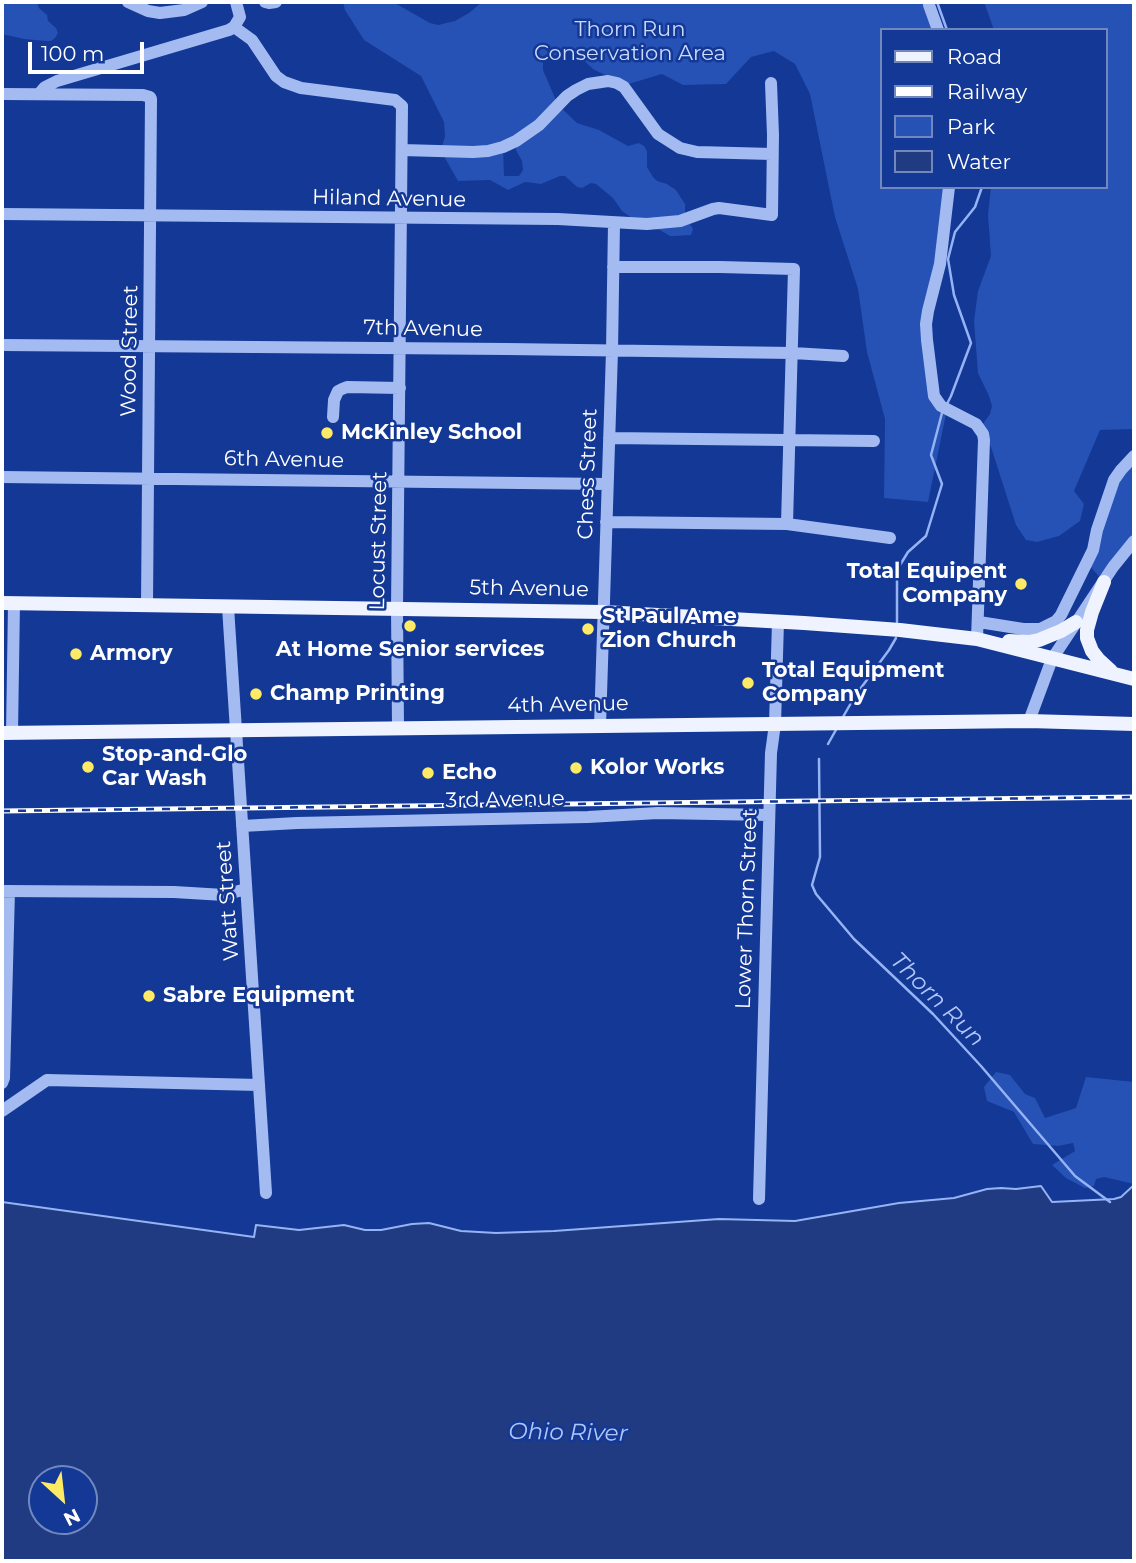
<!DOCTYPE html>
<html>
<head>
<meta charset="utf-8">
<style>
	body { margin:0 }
	#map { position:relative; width:1136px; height:1563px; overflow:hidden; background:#133895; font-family:Montserrat,sans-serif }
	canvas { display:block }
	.frame { position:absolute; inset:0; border:4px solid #fff; pointer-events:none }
	.legend { position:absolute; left:880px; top:28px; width:228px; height:161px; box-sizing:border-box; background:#133895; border:2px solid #7188bf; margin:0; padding:9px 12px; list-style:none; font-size:21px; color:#fff }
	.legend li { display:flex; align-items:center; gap:14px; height:35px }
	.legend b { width:35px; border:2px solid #7188bf }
	.north { position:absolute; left:28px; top:1465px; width:70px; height:70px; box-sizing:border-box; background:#133895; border:2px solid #7188bf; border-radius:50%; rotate:153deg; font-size:19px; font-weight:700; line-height:28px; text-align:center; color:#fff }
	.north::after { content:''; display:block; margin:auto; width:24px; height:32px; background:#ffea65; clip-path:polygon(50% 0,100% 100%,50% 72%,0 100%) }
	.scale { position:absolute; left:28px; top:42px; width:116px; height:32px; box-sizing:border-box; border:4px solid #fff; border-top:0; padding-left:9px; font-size:21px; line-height:24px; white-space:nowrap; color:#fff; -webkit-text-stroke:5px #133895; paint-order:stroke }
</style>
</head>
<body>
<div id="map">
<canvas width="1136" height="1563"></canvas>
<div class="frame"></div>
<ul class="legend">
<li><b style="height:9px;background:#eff3ff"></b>Road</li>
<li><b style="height:9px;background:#fff"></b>Railway</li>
<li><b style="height:19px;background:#2651b5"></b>Park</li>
<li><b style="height:19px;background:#203b82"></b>Water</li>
</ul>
<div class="north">N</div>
<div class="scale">100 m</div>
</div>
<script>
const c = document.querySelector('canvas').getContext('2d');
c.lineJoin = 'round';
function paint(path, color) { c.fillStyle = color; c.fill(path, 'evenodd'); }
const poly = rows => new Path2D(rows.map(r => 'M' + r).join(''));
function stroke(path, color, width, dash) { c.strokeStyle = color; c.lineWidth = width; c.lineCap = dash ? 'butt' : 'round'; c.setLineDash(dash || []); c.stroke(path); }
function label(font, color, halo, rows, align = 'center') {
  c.font = font + ' Montserrat,sans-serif'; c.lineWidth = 5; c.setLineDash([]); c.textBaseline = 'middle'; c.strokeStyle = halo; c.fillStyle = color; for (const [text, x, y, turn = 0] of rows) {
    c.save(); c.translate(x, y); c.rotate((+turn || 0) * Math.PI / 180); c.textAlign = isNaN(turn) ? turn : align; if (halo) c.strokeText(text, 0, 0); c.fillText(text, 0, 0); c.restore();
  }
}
paint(poly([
	[2,2,37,2,39,8,47,15,48,21,56,28,58,33,55,38,51,41,46,41,24,39,2,34],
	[343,2,393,2,430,23,438,25,455,21,469,13,482,2,931,2,938,30,882,30,882,187,949,187,931,295,932,389,947,409,928,502,884,498,885,419,867,352,858,289,835,217,810,94,795,64,774,51,751,57,726,84,683,85,662,74,625,85,593,69,573,50,543,59,543,70,558,105,577,123,599,130,628,146,639,143,644,146,647,151,647,167,653,177,657,181,667,184,676,190,685,204,685,215,693,229,691,235,675,236,670,236,660,230,644,227,622,211,613,198,596,184,591,183,582,188,577,187,565,176,560,176,541,184,525,182,508,190,490,180,458,181,441,151,445,136,444,122,421,76,364,40,345,10],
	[516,141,516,150,522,161,523,170,519,176,504,176,503,146],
	[984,2,1134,2,1134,388,1133,392,1134,392,1134,429,1100,430,1074,491,1084,504,1080,521,1059,536,1037,542,1026,540,1016,525,991,447,984,440,980,428,990,414,992,406,989,396,978,373,974,321,978,291,991,256,988,215,991,187,1106,187,1106,30,994,30],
	[1134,456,1134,541,1104,582,1087,563,1110,491],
	[996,1072,1010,1075,1025,1094,1035,1098,1045,1118,1076,1108,1086,1077,1134,1082,1134,1184,1104,1177,1096,1179,1094,1186,1085,1188,1066,1178,1052,1165,1075,1151,1073,1143,1058,1146,1033,1144,1014,1112,987,1101,984,1087]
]), '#2651b5');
const water = poly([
	[1134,1185,1134,1561,2,1561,2,1202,254,1237,256,1225,299,1230,344,1225,365,1230,381,1230,412,1224,429,1223,461,1231,496,1233,554,1231,719,1219,795,1221,899,1203,954,1198,987,1189,1001,1188,1016,1189,1041,1186,1052,1202,1114,1199,1121,1197,1134,1185],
	[42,1479,84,1479,84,1521,42,1521,42,1479]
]);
paint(water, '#203b82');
stroke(water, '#95b3f5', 2);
stroke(poly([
	[937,2,947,30],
	[947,404,951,396,971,343,954,295,948,259,955,232,975,207,982,187],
	[897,622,897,570,908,552,926,536,942,484,931,455,942,413],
	[843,717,855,696,889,650,896,638],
	[828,744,837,728],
	[819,759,820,857,812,885,816,894,854,939,933,1014,981,1066,1075,1176,1110,1202]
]), '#95b3f5', 2.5);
stroke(poly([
	[128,2,148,11,160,13,184,10,202,2],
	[265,2,269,3,276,2],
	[929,5,938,30],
	[234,27,252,40,276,76,284,82,301,88,395,100,402,106,397,608,398,728],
	[2,94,143,95,150,97,151,99,147,606],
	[39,94,45,87,57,81,229,30,234,27,240,17,236,2],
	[402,150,473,152,488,151,503,147,516,141,539,125,567,96,576,90,588,84,608,81,617,83,624,87,658,134,680,148,697,152,772,154],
	[949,187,940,264,928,311,926,324,927,340,934,396,941,406,976,424,983,434,984,440,977,639],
	[2,214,558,219,647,224,680,221,713,209,719,208,772,215,773,135,771,83],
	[613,267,720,267,794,269,787,524],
	[2,345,507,349,793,353,843,356],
	[333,417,334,400,338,391,342,389,347,387,400,388],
	[609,438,874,441],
	[2,477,607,484],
	[606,522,787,524,890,538],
	[228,607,266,1193],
	[979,622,1023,629,1040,629,1056,621,1061,615,1093,550,1097,530,1114,480,1121,470,1134,456],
	[1029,721,1052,659,1113,567,1134,541],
	[600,726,612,351,614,223],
	[12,733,14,603],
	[242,826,297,823,588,817,658,813,769,815],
	[2,891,174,892,224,895,246,889],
	[2,1083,4,1078,9,891],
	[2,1111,47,1080,259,1085],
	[759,1199,771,753,775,724,778,622]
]), '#a4bbf2', 12);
stroke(poly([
	[1104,582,1092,612,1087,630,1087,638,1092,651,1099,660,1111,671],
	[2,603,603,612,804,623,900,630,977,639,1134,679],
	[1009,641,1029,642,1039,640,1061,631,1076,622],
	[2,733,1029,721,1134,724]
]), '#eff3ff', 14);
const rail = poly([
	[2,811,1134,797]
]);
stroke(rail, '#fff', 5);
stroke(rail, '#133895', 2.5, [8]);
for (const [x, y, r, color] of [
	[327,433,7,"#ffea65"],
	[1021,584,7,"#ffea65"],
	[410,626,7,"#ffea65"],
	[588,629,7,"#ffea65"],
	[76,654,7,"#ffea65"],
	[748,683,7,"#ffea65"],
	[256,694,7,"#ffea65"],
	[88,767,7,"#ffea65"],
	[576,768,7,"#ffea65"],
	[428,773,7,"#ffea65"],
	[149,996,7,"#ffea65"]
]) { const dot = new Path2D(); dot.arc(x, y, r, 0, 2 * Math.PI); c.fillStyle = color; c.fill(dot); stroke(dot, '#133895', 2.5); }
label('21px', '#cbdafd', '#133895', [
	["Thorn Run",630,30],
	["Conservation Area",630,54]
]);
label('21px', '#fff', '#133895', [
	["Hiland Avenue",389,199,1],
	["7th Avenue",423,329,1],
	["Wood Street",130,351,-89],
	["6th Avenue",284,460,1],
	["Chess Street",588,474,-88],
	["Locust Street",379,541,-89],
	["5th Avenue",529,589,1],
	["4th Avenue",568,705,-1],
	["3rd Avenue",505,800,-1],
	["Watt Street",228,901,-94],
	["Lower Thorn Street",747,909,-88]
]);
label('bold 21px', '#fff', '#133895', [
	["McKinley School",341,433],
	["Total Equipent",1007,572,"right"],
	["Company",1007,596,"right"],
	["St Paul Ame",602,617],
	["Zion Church",602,641],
	["At Home Senior services",410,650,"center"],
	["Armory",90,654],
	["Total Equipment",762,671],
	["Company",762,695],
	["Champ Printing",270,694],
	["Stop-and-Glo",102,755],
	["Car Wash",102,779],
	["Kolor Works",590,768],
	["Echo",442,773],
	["Sabre Equipment",163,996]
], 'left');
label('italic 23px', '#b0c6f9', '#133895', [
	["Thorn Run",937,1000,45],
	["Ohio River",568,1433,1]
]);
</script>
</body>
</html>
